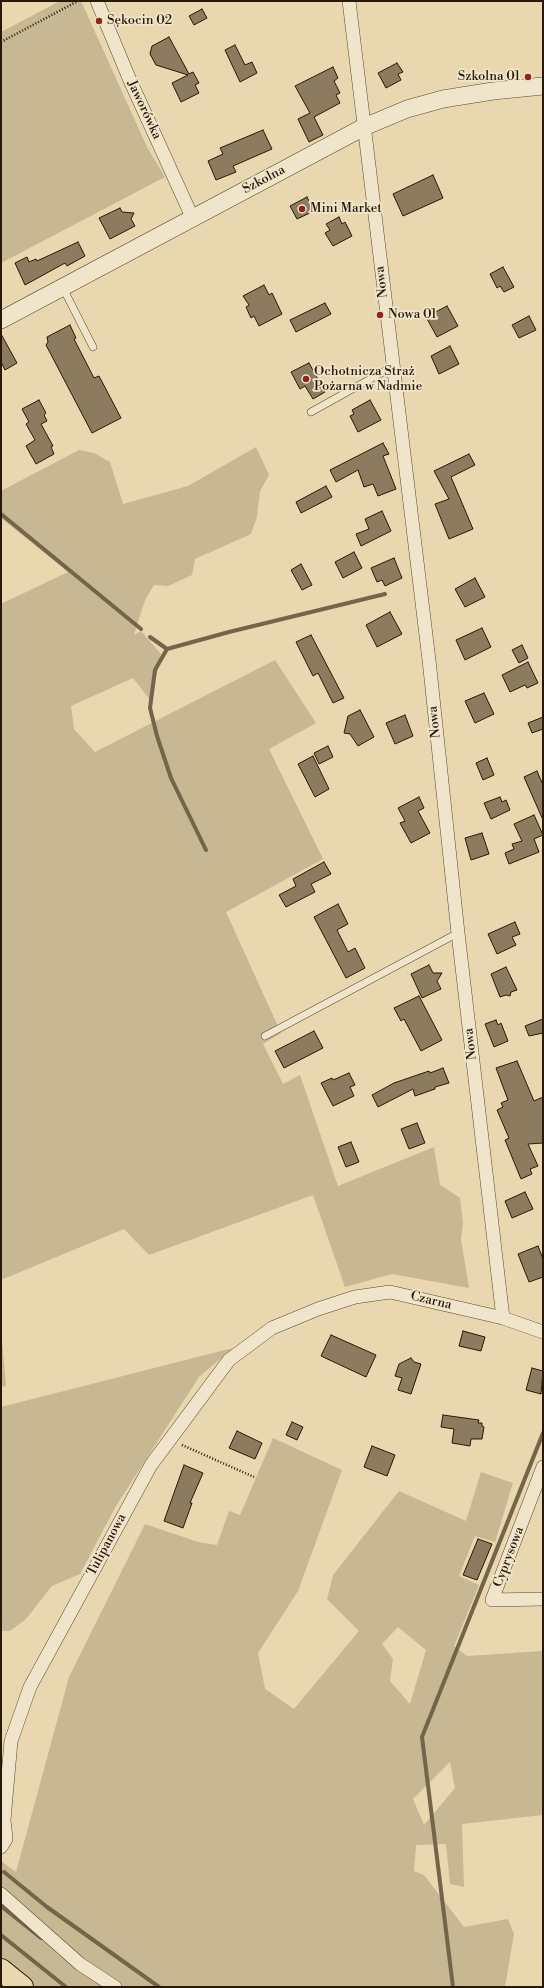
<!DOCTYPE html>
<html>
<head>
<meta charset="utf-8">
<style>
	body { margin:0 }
	#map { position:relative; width:544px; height:1988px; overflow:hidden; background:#e8d7af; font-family:"Libre Bodoni",serif }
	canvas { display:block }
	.frame { position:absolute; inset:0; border:2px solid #281806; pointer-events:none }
</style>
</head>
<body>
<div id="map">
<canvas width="544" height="1988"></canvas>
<div class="frame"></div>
</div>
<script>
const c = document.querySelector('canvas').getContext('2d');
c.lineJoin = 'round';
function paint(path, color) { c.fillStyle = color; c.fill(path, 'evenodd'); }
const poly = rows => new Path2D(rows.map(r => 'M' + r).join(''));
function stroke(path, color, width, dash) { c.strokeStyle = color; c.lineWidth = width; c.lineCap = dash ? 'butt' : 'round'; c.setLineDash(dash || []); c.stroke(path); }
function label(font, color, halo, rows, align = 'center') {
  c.font = font + ' "Libre Bodoni",serif'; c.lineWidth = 3.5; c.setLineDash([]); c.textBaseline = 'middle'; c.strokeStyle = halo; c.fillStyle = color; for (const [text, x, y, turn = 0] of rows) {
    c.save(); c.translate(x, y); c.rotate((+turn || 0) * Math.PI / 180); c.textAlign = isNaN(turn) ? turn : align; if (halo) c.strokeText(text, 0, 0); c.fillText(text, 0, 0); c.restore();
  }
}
paint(poly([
	[60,1,81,1,147,147,165,177,1,263,1,32],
	[256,447,269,475,260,491,257,517,251,534,195,559,192,575,168,586,154,585,145,600,134,635,141,631,161,654,151,701,133,678,71,706,74,729,95,752,275,660,316,723,269,749,323,859,226,912,281,1033,263,1044,283,1084,300,1075,338,1186,434,1147,440,1185,460,1198,463,1223,461,1240,469,1288,392,1274,345,1287,313,1195,149,1255,124,1229,1,1280,1,604,68,572,1,518,1,491,79,450,94,453,110,462,123,504,188,486],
	[1,1330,6,1386,1,1387],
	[233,1348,199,1377,116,1506,80,1574,52,1586,26,1619,10,1631,1,1631,1,1407],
	[273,1438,342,1470,298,1591,258,1653,265,1689,294,1709,359,1631,327,1599,333,1575,399,1491,466,1521,481,1472,513,1483,495,1542,475,1536,459,1576,479,1585,454,1646,467,1656,543,1651,543,1815,462,1824,464,1887,450,1884,446,1844,416,1845,414,1871,424,1875,464,1927,508,1919,514,1934,505,1987,1,1987,1,1861,16,1872,69,1677,145,1524,198,1542,217,1545,229,1511,240,1515],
	[398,1627,426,1650,410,1704,390,1681,393,1659,382,1644],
	[450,1762,455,1788,424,1825,413,1799]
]), '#c7b792');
stroke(poly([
	[1,514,141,629],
	[150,637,167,649,229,632,385,594],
	[167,649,155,670,150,708,157,736,171,778,206,850],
	[4,1872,47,1907,159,1987],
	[1,1906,41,1938],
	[1,1935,66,1987],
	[453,1987,422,1737,543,1433]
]), '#746449', 4);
const building = poly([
	[202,9,207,18,194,25,189,16,202,9],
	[169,37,189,74,193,72,199,83,195,85,199,93,181,102,172,83,188,75,156,65,150,54,152,46,169,37],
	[235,45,245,65,252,62,257,73,240,82,225,50,235,45],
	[397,63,403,72,398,74,401,80,386,88,378,73,397,63],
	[333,67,338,78,334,81,340,93,336,95,340,103,314,117,323,135,309,142,298,119,310,113,295,86,333,67],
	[263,130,272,149,233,166,236,172,216,180,208,161,223,154,220,148,263,130],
	[433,175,443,198,403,216,393,194,433,175],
	[307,197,314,211,297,219,290,206,307,197],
	[120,208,122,212,134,213,131,219,135,226,110,239,99,218,120,208],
	[339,217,342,224,345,222,352,236,333,246,325,233,330,230,326,224,339,217],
	[78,242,85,256,67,266,65,263,25,285,15,263,27,257,29,262,36,259,37,261,78,242],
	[503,267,514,287,504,292,500,286,497,288,490,274,503,267],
	[264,285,269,295,272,293,282,314,259,326,254,316,251,318,246,307,249,305,243,296,264,285],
	[325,303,331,314,296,332,290,320,325,303],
	[447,306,458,326,437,337,426,317,447,306],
	[529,316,536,330,519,338,512,325,529,316],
	[70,325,76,338,74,339,94,378,99,376,121,418,92,433,46,345,48,342,47,337,70,325],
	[1,334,17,363,5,370,1,362,1,334],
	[450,346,459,364,439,374,431,356,450,346],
	[309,363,325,392,313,399,305,386,300,389,291,372,309,363],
	[39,400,46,413,44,415,47,421,41,424,53,446,51,447,54,454,36,464,26,446,35,440,26,424,29,422,22,409,39,400],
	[370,400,381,420,358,432,350,416,354,414,352,410,370,400],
	[383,443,389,454,383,456,396,489,378,496,373,484,364,487,358,470,336,482,330,470,383,443],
	[469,454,475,465,451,477,473,529,449,539,435,504,449,499,434,471,469,454],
	[326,486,332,497,301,513,296,502,326,486],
	[382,511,391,531,361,546,356,534,369,529,365,519,382,511],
	[354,552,362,568,343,578,335,562,354,552],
	[394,558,402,578,385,586,382,580,377,582,371,568,394,558],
	[301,564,312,585,302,590,291,570,301,564],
	[475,578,485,597,465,607,455,589,475,578],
	[390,612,402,634,377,647,366,625,390,612],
	[482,628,491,647,465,660,456,640,482,628],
	[311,635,344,698,333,703,318,673,313,676,296,642,311,635],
	[522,645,528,658,519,663,512,650,522,645],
	[528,662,538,683,527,688,525,685,510,692,502,675,528,662],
	[484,693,494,714,475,723,465,701,484,693],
	[360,710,374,737,358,746,350,734,344,733,348,716,360,710],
	[405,715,413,736,395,744,386,723,405,715],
	[543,717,543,729,532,733,528,723,543,717],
	[328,746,333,757,319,764,314,753,328,746],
	[313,756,329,789,315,797,298,764,313,756],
	[487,758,494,775,483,780,476,763,487,758],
	[537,771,543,785,543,820,524,777,537,771],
	[419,797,424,808,418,811,430,833,411,843,400,823,405,821,398,808,419,797],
	[500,797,502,802,506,800,510,810,491,819,484,803,500,797],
	[534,815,543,835,534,839,539,852,509,864,505,853,514,849,512,844,522,841,514,824,534,815],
	[482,833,489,854,471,860,465,838,482,833],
	[324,862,331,874,311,884,315,892,286,907,279,895,296,886,293,879,324,862],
	[338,904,348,924,337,930,348,952,355,948,365,968,346,978,314,917,338,904],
	[515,922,520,934,512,937,516,945,497,954,488,934,515,922],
	[429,965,433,973,442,973,437,981,441,989,422,998,411,974,429,965],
	[506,967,517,990,511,992,510,996,506,995,500,997,491,974,506,967],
	[419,996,442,1040,421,1051,404,1019,401,1021,394,1008,419,996],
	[543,1019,543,1033,529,1036,525,1026,543,1019],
	[496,1020,498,1025,501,1023,508,1041,494,1047,485,1024,496,1020],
	[314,1031,323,1048,284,1068,275,1051,314,1031],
	[517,1061,534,1101,543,1097,543,1143,528,1144,538,1166,530,1169,532,1174,521,1179,505,1140,509,1138,497,1110,503,1107,501,1103,508,1100,496,1068,517,1061],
	[443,1068,449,1083,435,1087,435,1089,415,1096,413,1089,378,1107,372,1095,394,1083,429,1071,430,1073,443,1068],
	[349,1073,355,1085,350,1087,354,1096,333,1106,321,1083,332,1078,333,1080,349,1073],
	[417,1123,425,1143,409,1149,401,1129,417,1123],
	[351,1142,359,1162,346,1167,338,1147,351,1142],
	[525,1192,533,1209,512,1218,505,1201,525,1192],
	[538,1246,543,1259,543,1277,529,1282,518,1254,538,1246],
	[463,1331,485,1337,481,1351,459,1346,463,1331],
	[331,1335,376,1355,366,1377,321,1356,331,1335],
	[411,1358,414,1362,421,1364,411,1394,398,1390,402,1378,395,1376,399,1364,411,1358],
	[532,1368,543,1371,541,1394,526,1390,532,1368],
	[443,1415,479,1420,478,1423,482,1423,482,1426,484,1427,482,1439,471,1439,470,1446,452,1443,454,1429,441,1427,443,1415],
	[292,1422,303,1427,297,1440,286,1435,292,1422],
	[237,1431,262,1443,255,1459,229,1448,237,1431],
	[372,1446,395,1455,387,1476,364,1467,372,1446],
	[184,1465,203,1473,190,1503,192,1503,183,1528,164,1521,184,1465],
	[478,1539,492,1544,477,1580,463,1575,478,1539]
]);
paint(building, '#8c7b5e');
stroke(building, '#281806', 1);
const service = poly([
	[63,288,93,347],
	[311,412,392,367],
	[265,1036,458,933]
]);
const minor = poly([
	[97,1,129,78,193,219],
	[349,1,429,660,458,933,503,1318],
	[543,1467,492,1600,543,1599],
	[1,1847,6,1839,4,1820,11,1741,30,1687,151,1465,229,1360,272,1328,318,1309,355,1297,390,1292,503,1318,543,1332],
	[1,1894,80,1964,115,1987]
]);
const tertiary = poly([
	[1,320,364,127,407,109,443,99,493,91,543,86]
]);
const motorway = poly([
	[1,1970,22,1987]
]);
stroke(service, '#584830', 8);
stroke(minor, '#584830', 14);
stroke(tertiary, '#584830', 18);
stroke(motorway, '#281806', 24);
stroke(poly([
	[1,42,78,1],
	[182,1445,254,1477]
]), '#281806', 2.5, [1, 2]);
stroke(service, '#f0e5cb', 7);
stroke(minor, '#f0e5cb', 13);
stroke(tertiary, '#f0e5cb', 17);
stroke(motorway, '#e8d7af', 22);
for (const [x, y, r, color] of [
	[99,21,4,"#8f2418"],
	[528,77,4,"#8f2418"],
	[302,209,4,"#8f2418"],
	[380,315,4,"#8f2418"],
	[306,379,4,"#8f2418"]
]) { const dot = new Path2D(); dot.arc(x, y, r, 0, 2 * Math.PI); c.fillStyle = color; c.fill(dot); stroke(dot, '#f0e5cb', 1.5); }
label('13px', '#281806', '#f0e5cb', [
	["Sękocin 02",107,21],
	["Szkolna 01",520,77,"right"],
	["Mini Market",310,209],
	["Nowa 01",388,315],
	["Ochotnicza Straż",314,372],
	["Pożarna w Nadmie",314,387]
], 'left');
label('13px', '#281806', '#f0e5cb', [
	["Jaworówka",144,110,65],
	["Szkolna",264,180,-28],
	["Nowa",382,282,-97],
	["Nowa",435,722,-96],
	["Nowa",471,1044,-97],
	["Czarna",431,1301,13],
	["Tulipanowa",107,1545,-62],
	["Cyprysowa",509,1557,-69]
]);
</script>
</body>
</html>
